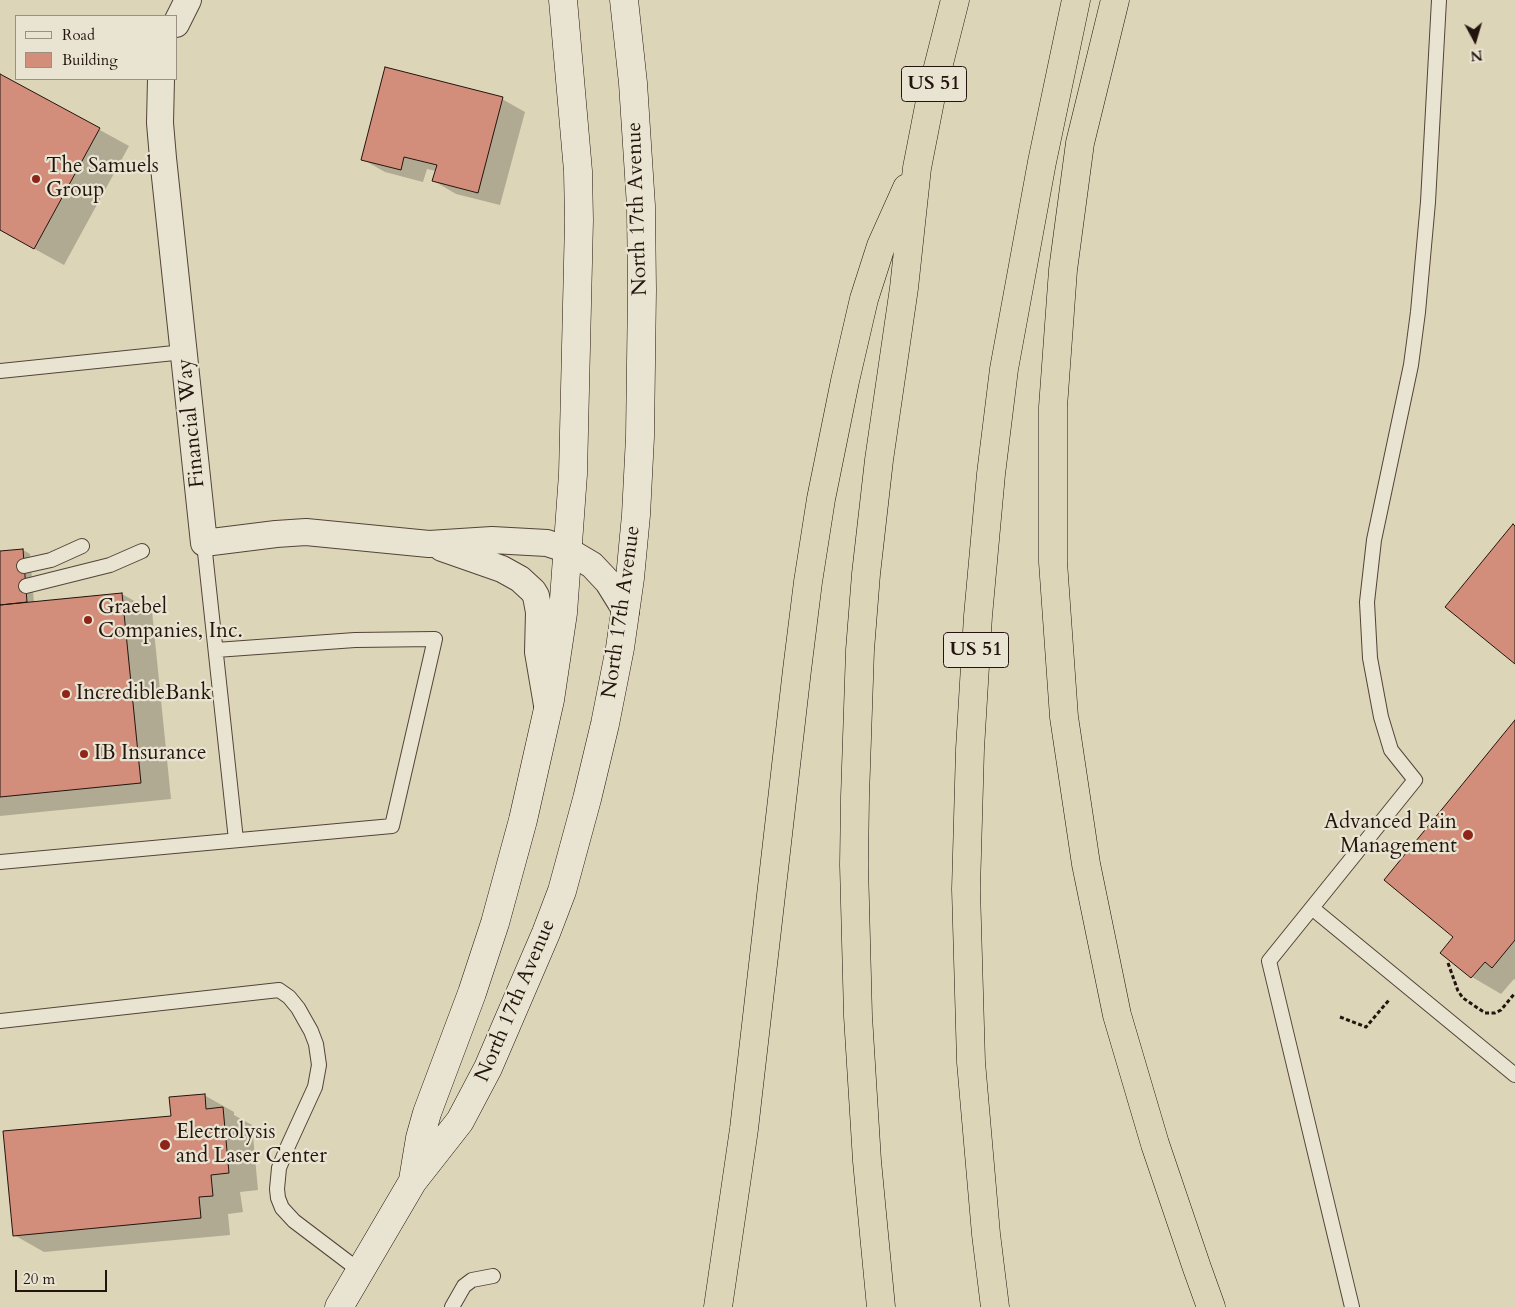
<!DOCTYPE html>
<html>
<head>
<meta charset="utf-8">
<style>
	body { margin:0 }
	#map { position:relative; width:1515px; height:1307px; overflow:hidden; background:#ddd5b8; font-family:Cardo,serif }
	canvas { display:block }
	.legend { position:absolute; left:15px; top:15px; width:162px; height:65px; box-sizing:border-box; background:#e9e4d1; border:1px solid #9a9183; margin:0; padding:6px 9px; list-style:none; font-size:15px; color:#23140e }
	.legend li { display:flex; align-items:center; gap:10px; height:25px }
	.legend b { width:25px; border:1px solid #9a9183 }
	.north { position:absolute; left:1450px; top:15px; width:50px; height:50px; -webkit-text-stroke:4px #e9e4d1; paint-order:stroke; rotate:174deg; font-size:14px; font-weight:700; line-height:20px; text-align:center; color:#23140e }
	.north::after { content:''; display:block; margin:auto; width:18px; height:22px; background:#23140e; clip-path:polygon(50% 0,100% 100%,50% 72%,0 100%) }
	.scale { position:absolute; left:15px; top:1270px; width:92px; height:22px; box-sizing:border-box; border:2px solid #23140e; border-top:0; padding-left:6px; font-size:15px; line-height:18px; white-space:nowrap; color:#23140e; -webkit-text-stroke:4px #e9e4d1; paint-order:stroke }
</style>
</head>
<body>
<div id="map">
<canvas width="1515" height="1307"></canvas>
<ul class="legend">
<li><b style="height:6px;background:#e9e4d1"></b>Road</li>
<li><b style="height:14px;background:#d38e7b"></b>Building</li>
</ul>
<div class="north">N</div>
<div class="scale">20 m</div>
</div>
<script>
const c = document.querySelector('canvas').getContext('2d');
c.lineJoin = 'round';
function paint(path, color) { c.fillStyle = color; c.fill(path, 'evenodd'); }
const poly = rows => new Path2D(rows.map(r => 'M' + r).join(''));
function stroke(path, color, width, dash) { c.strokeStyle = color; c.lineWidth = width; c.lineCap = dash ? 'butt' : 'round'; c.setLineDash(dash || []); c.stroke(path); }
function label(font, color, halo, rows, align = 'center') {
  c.font = font + ' Cardo,serif'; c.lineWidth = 4.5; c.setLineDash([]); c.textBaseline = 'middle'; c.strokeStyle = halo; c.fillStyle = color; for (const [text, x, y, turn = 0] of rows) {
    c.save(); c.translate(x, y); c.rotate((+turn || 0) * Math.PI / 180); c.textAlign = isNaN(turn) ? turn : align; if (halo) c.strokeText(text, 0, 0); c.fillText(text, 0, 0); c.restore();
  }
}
paint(poly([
	[0,75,129,146,64,265,0,230],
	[502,99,525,112,500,205,456,194,434,181,436,171,427,169,423,182,385,172,362,159],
	[23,550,30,554,34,603,122,594,152,611,171,799,0,816,0,552],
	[1515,722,1515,980,1514,979,1501,994,1472,977,1455,937],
	[204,1095,234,1112,234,1115,252,1125,258,1190,240,1192,243,1212,228,1214,230,1235,44,1252,14,1235,172,1117]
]), '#0003');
const building = poly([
	[385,67,503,97,478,193,432,181,437,165,404,157,401,170,361,160,385,67],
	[0,74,100,128,34,249,0,230,0,74],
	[1513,524,1515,526,1515,664,1445,607,1513,524],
	[23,549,27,602,0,605,0,551,23,549],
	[122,593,141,783,0,797,0,605,122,593],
	[1515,720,1515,940,1492,968,1485,962,1471,978,1440,953,1453,937,1384,880,1515,720],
	[205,1094,206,1109,223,1107,229,1173,211,1175,213,1196,199,1197,201,1218,13,1236,3,1131,171,1116,169,1097,205,1094]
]);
paint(building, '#d38e7b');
stroke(building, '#23140e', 1);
const service = poly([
	[0,371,184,352],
	[204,543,236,840],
	[24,566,51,560,82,546],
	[26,586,110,565,142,551],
	[0,862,392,826,435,639,355,640,216,650],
	[1312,908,1515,1075],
	[0,1021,279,990,289,997,298,1008,311,1031,316,1044,319,1065,315,1087,288,1146,279,1168,277,1189,278,1198,282,1208,294,1221,360,1271],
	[452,1307,464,1286,472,1280,493,1276],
	[1352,1307,1269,961,1415,780,1391,750,1381,717,1370,658,1367,602,1374,540,1411,365,1418,312,1428,202,1439,0]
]);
const minor = poly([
	[176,24,188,0],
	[161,79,160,123,163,158,204,543,276,534,306,532,429,544,492,540,547,543,565,549,592,565,608,582,626,611],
	[442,548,502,569,520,579,533,591,536,596,539,612,538,652,547,705]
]);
const secondary = poly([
	[413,1180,420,1138,427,1113,472,993,495,923,523,820,550,700,563,613,573,474,579,220,578,171,563,0],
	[339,1307,413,1181,460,1121,488,1068,546,933,562,891,587,799,605,724,620,648,630,578,636,515,640,437,642,290,641,206,633,83,624,0]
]);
const motorway = poly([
	[1115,0,1080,143,1063,270,1053,407,1053,562,1064,717,1086,864,1117,1015,1155,1144,1197,1268,1211,1307],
	[718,1307,744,1129,797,670,808,582,821,499,845,381,864,299,881,246,907,188],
	[881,1307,867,1161,858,1016,854,865,855,797,860,650,866,574,879,460,904,288,917,168,932,91,955,0],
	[995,1307,986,1234,971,1062,966,889,970,749,978,616,991,474,1004,369,1042,162,1076,0]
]);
stroke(service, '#524438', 16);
stroke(minor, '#524438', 28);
stroke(secondary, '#23140e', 29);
stroke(motorway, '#23140e', 29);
stroke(poly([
	[1448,963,1458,991,1463,998,1485,1013,1495,1013,1501,1010,1515,993],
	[1340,1017,1366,1027,1389,1000]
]), '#23140e', 3, [4, 2.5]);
stroke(service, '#e9e4d1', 14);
stroke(minor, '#e9e4d1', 26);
stroke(secondary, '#e9e4d1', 28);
stroke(motorway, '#ddd5b8', 28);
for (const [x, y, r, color] of [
	[36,179,5,"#8f2418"],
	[88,620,5,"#8f2418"],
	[66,694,5,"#8f2418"],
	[84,754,5,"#8f2418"],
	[1468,835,6,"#8f2418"],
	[165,1145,6,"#8f2418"]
]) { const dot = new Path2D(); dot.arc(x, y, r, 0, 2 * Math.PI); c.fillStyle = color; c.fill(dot); stroke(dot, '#e9e4d1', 2); }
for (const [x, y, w] of [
	[934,84,65],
	[976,650,65]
]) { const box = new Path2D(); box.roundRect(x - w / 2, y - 17.5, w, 35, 4); c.fillStyle = '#e9e4d1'; c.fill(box); stroke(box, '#23140e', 1); }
label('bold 20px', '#23140e', null, [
	["US 51",934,84],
	["US 51",976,650]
]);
label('21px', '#23140e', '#e9e4d1', [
	["The Samuels",46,167],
	["Group",46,191],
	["Graebel",98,608],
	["Companies, Inc.",98,632],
	["IncredibleBank",76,694],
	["IB Insurance",94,754],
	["Advanced Pain",1457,823,"right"],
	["Management",1457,847,"right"],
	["Electrolysis",176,1133],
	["and Laser Center",176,1157]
], 'left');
label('21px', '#23140e', '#e9e4d1', [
	["North 17th Avenue",638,209,-92],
	["Financial Way",192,423,-96],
	["North 17th Avenue",622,612,-82],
	["North 17th Avenue",516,1001,-67]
]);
</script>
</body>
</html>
